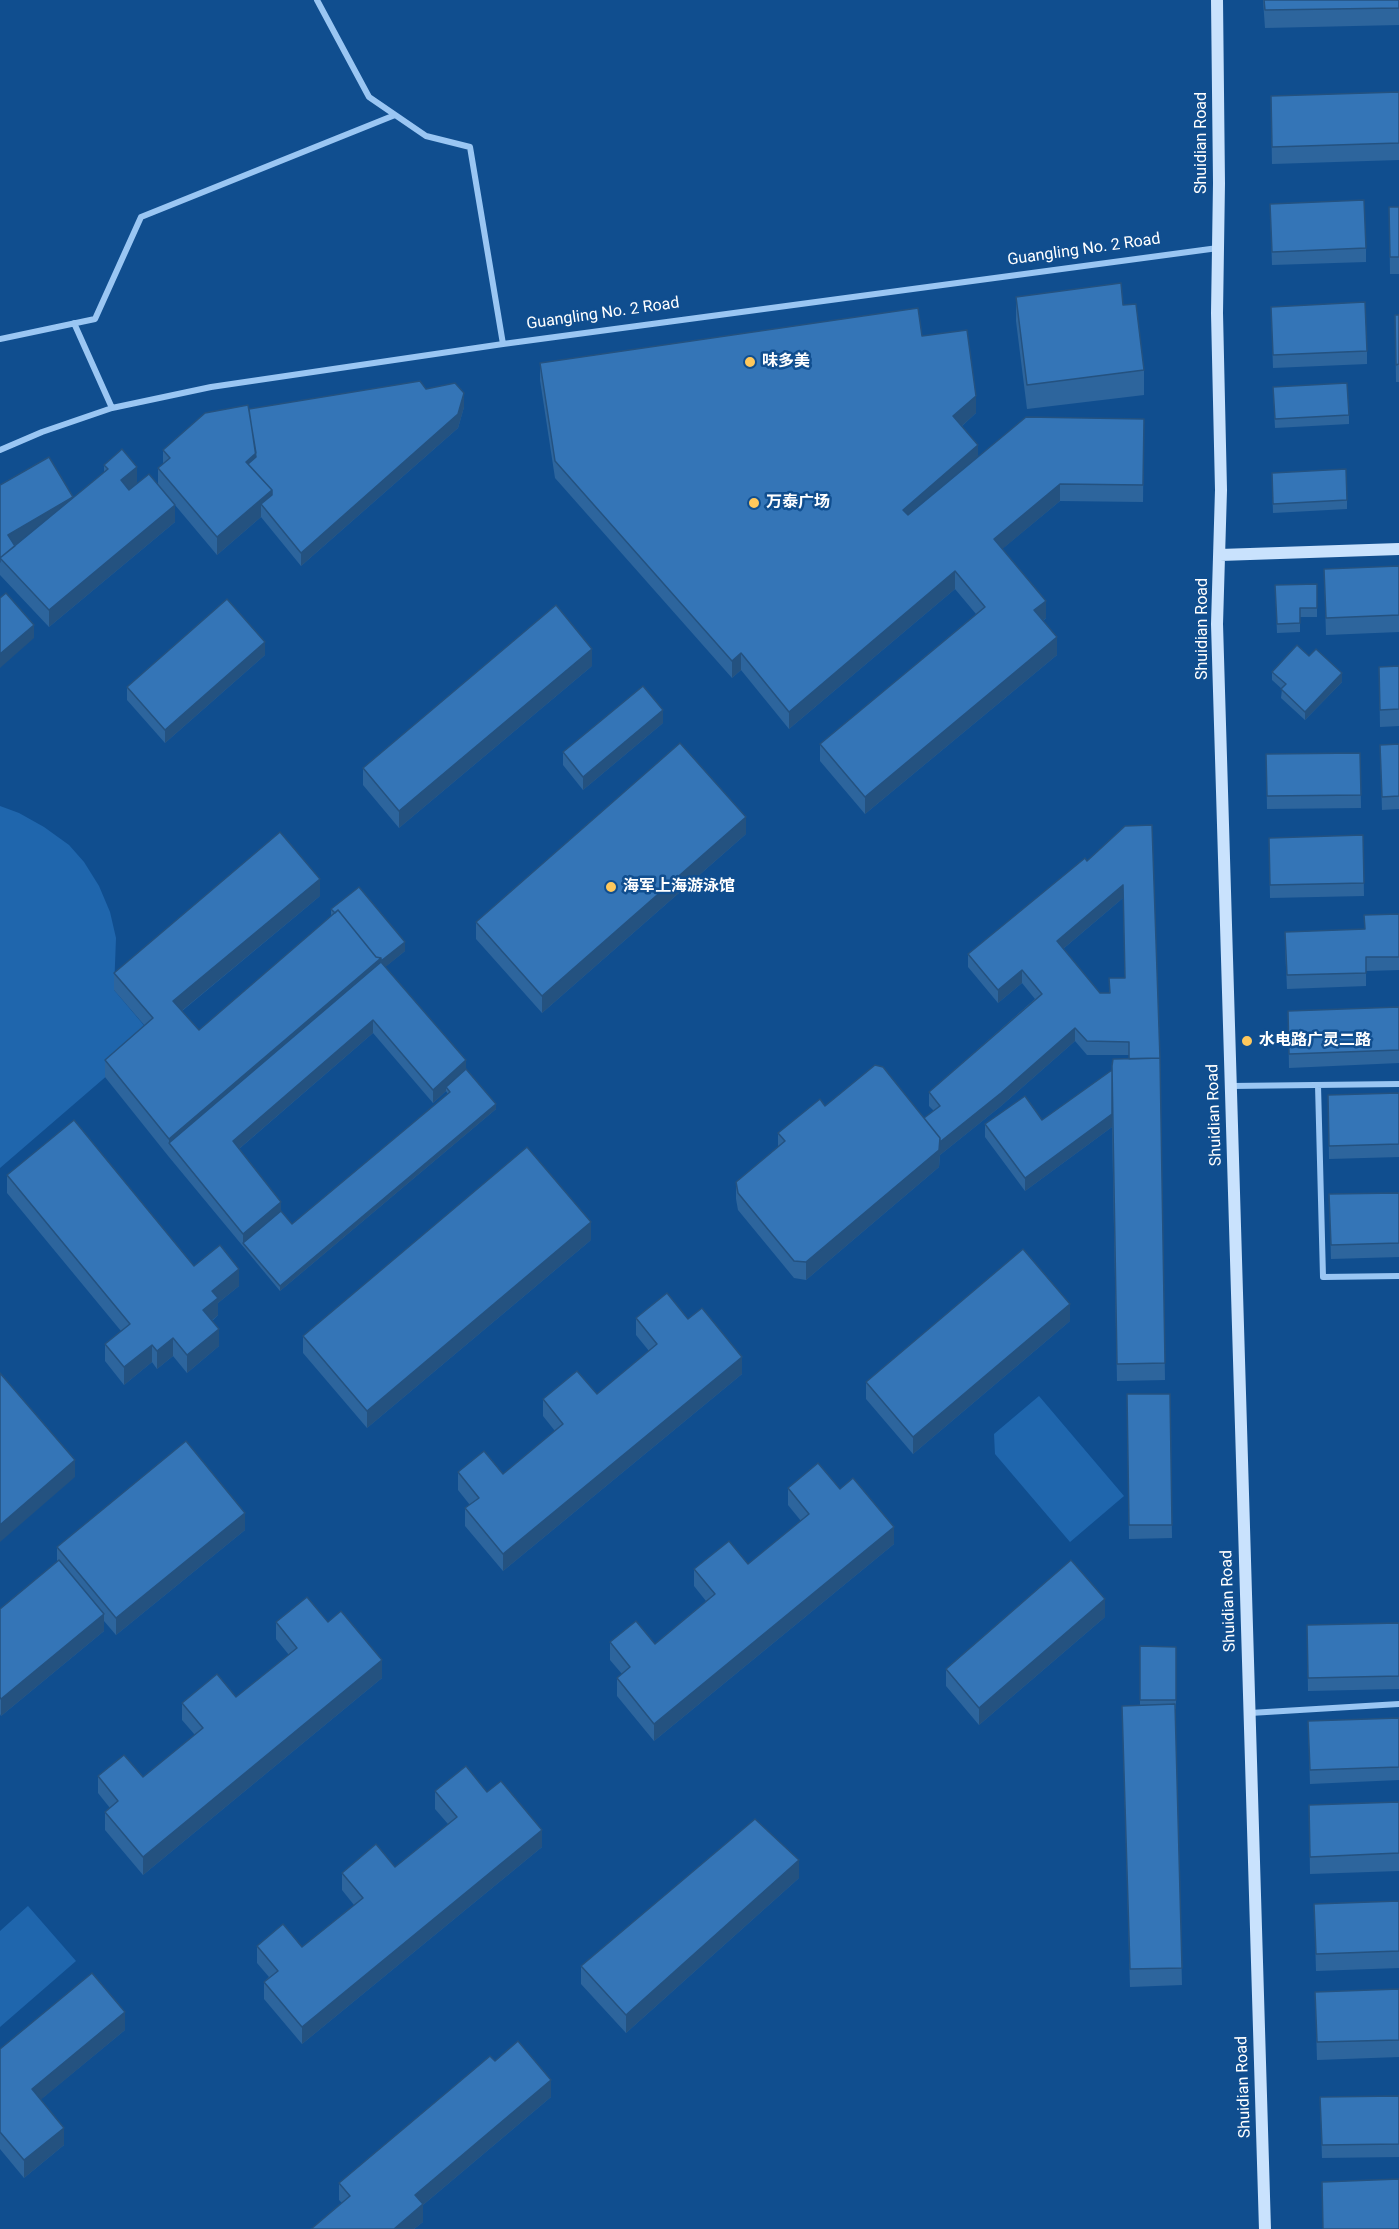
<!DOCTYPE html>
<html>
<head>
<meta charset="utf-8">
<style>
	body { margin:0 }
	canvas { display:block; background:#104e8f }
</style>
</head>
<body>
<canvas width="1399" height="2229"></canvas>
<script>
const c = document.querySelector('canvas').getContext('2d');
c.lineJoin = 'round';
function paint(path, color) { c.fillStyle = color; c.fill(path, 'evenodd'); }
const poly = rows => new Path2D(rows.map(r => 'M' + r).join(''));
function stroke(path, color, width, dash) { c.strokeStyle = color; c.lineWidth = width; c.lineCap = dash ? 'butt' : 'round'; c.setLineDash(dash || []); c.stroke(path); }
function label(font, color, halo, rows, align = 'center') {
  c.font = font + ' Roboto,"Noto Sans SC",sans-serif'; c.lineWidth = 5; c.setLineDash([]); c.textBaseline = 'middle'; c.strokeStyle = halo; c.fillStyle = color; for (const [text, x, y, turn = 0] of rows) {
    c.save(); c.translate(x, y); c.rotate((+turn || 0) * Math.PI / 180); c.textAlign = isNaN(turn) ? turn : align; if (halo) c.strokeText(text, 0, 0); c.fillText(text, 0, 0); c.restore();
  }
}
paint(poly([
	[0,806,19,813,44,827,69,845,84,862,99,886,110,912,116,938,114,990,153,1036,0,1168],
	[1039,1396,1124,1496,1070,1542,995,1454,994,1434],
	[28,1906,76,1961,0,2027,0,1931]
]), '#1f66ad');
stroke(poly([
	[317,0,369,97,426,136,470,147,503,344],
	[74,323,112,408],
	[0,339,95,319,141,217,395,115],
	[0,450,42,432,112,408,211,387,503,344,1218,248],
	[1318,1085,1323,1277,1399,1276],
	[1231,1086,1399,1084],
	[1250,1713,1399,1704]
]), '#9ac6f3', 6);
stroke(poly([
	[1217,0,1219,183,1217,313,1221,490,1217,624,1265,2229],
	[1220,555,1399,549]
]), '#c9e2fd', 12);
paint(poly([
	[1263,0,1399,0,1399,25,1265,28],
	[1399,92,1399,160,1272,164,1271,113],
	[1270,204,1366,248,1366,262,1272,265],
	[1389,207,1399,207,1399,274,1390,274],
	[1016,297,1123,305,1144,370,1144,395,1027,409,1016,321],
	[1271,307,1367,351,1367,364,1273,368],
	[1395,315,1399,315,1399,382,1396,382],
	[922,336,976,413,962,426,978,457,1144,419,1143,502,1060,501,1002,549,1046,618,1043,621,1057,655,865,814,820,761,820,744,976,614,955,589,789,729,741,670,732,678,555,478,540,380,540,363],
	[1273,387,1349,415,1349,424,1275,428],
	[426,389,464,407,458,428,301,566,261,517,217,555,175,505,175,522,49,627,0,575,0,485,73,498,104,472,104,465,137,484,158,485,158,468,163,464,163,450,249,409],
	[1272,481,1347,500,1347,509,1273,513],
	[1399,566,1399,632,1326,635,1324,569],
	[1317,584,1317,617,1300,617,1300,632,1277,633,1275,585],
	[265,655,165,743,127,700,127,687],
	[1309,656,1342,682,1305,720,1281,698,1282,689,1272,680,1272,672],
	[592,666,399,828,363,785,363,768],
	[1399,666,1399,726,1380,727,1379,667],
	[663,723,583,790,563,765,563,752],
	[1399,744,1399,809,1382,810,1380,745],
	[1360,753,1361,808,1267,809,1266,754],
	[1125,826,1160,1058,1165,1380,1117,1381,1112,1127,1025,1191,985,1137,985,1124,1042,1120,1129,1059,1129,1055,1087,1055,1075,1041,1001,1106,940,1155,939,1167,806,1280,794,1278,738,1210,736,1199,736,1182,778,1147,778,1133,825,1106,924,1118,934,1111,929,1106,929,1092,1035,999,1022,983,998,1003,968,967,968,954,1087,861],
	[1123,898,1125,978,1109,978,1109,993,1100,993,1063,949],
	[746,834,542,1013,476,939,476,922],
	[1363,835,1364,896,1270,898,1269,838],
	[320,896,182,1011,199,1030,331,916,331,909,405,951,385,967,466,1069,496,1109,280,1291,169,1157,105,1077,105,1060,145,1026,114,990,114,973],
	[373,1033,433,1103,446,1091,448,1094,292,1224,281,1211,239,1149],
	[1399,914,1399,970,1366,971,1366,986,1287,989,1285,945,1364,929],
	[1399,1007,1399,1063,1289,1068,1288,1011],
	[1399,1093,1399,1157,1329,1159,1328,1095],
	[7,1175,194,1266,239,1286,218,1303,218,1315,212,1321,219,1346,187,1373,173,1356,157,1369,152,1362,124,1385,105,1361,105,1344,121,1331,7,1193],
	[1399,1193,1399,1257,1331,1259,1329,1194],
	[591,1240,367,1428,303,1353,303,1336],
	[636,1318,688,1319,742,1374,503,1571,465,1526,465,1508,470,1505,458,1490,458,1472,503,1474,555,1431,543,1416,543,1399,597,1394,649,1351,636,1335],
	[1070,1321,913,1454,866,1399,866,1382],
	[1127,1394,1170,1394,1172,1538,1129,1539],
	[788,1488,840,1489,894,1544,654,1741,617,1696,617,1678,622,1674,610,1660,610,1642,655,1644,706,1601,694,1586,694,1569,748,1564,801,1521,788,1505],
	[245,1530,116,1635,104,1621,104,1631,1,1716,0,1714,0,1609,57,1562,57,1547],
	[1105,1617,979,1725,946,1686,946,1669],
	[276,1622,328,1622,382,1678,143,1875,105,1830,105,1812,110,1808,98,1793,98,1776,143,1777,195,1735,182,1720,182,1703,236,1697,289,1655,276,1639],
	[1399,1623,1399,1689,1308,1691,1307,1625],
	[1140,1646,1176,1647,1176,1709,1175,1709,1182,1985,1130,1987,1122,1706,1140,1705],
	[1399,1718,1399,1780,1310,1784,1308,1721],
	[435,1791,487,1792,542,1847,302,2044,264,1999,264,1982,269,1977,257,1963,257,1946,302,1947,354,1905,342,1890,342,1873,395,1867,448,1824,435,1809],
	[1399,1802,1399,1871,1310,1874,1309,1805],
	[799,1878,626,2033,581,1984,581,1966],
	[1399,1901,1399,1968,1316,1971,1314,1904],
	[1399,1989,1399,2057,1317,2060,1315,1992],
	[125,2030,40,2100,64,2145,24,2178,0,2149,0,2049],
	[495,2061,551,2097,423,2205,423,2222,414,2229,311,2229,342,2203,339,2200,339,2183],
	[1399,2096,1399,2157,1322,2158,1320,2097]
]), '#2d659d');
paint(poly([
	[464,393,464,407,458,428,301,566,301,553],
	[976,396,976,413,953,434,953,416],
	[978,445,978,462,903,528,903,510],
	[256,453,256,470,246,462],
	[137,467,137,484,121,497,121,480],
	[1060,484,1060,501,994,556,994,539],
	[272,490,272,508,261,504,261,517,217,555,217,537],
	[73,497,73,510,8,549,8,535],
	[175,505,175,522,49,627,49,610],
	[955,571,955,589,789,729,789,712],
	[1046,601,1046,618,1034,628,1034,610],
	[34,625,34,638,0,668,0,654],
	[1057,637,1057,655,865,814,865,797],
	[265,642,265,655,165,743,165,730],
	[592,649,592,666,399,828,399,811],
	[741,653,741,670,732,678,732,661],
	[1342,673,1342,682,1305,720,1305,712],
	[663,710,663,723,583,790,583,777],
	[746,817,746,834,542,1013,542,996],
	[320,879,320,896,173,1018,173,1001],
	[1123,885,1123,898,1057,954,1057,941],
	[405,942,405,951,169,1143,169,1139,381,958],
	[1022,970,1022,983,998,1003,998,990],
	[373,1020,373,1033,233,1154,233,1141],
	[1075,1028,1075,1041,1001,1106,940,1155,939,1167,806,1280,806,1262,940,1138],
	[466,1060,466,1074,446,1087,446,1091,433,1103,433,1090],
	[496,1104,496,1109,280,1291,280,1286],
	[1112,1114,1112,1127,1025,1191,1025,1178],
	[281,1202,281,1215,243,1243,243,1247,243,1234],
	[591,1222,591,1240,367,1428,367,1411],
	[239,1269,239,1286,218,1303,218,1315,203,1328,203,1310,212,1291],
	[1070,1304,1070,1321,913,1454,913,1437],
	[219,1329,219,1346,187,1373,187,1355],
	[173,1338,173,1356,157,1369,157,1351],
	[152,1345,152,1362,124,1385,124,1367],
	[742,1357,742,1374,503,1571,503,1554],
	[75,1460,75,1477,0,1542,0,1525],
	[245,1513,245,1530,116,1635,116,1618],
	[894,1527,894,1544,654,1741,654,1724],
	[1105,1599,1105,1617,979,1725,979,1708],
	[104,1614,104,1631,1,1716,1,1699],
	[382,1660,382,1678,143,1875,143,1857],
	[542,1830,542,1847,302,2044,302,2027],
	[799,1860,799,1878,626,2033,626,2015],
	[125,2012,125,2030,32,2107,32,2089],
	[551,2080,551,2097,423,2205,423,2222,414,2229,394,2229,415,2195],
	[64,2128,64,2145,24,2178,24,2160]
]), '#245280');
const building = poly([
	[1264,0,1399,0,1399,8,1265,10,1264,0],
	[1399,92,1399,143,1272,147,1271,96,1399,92],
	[1364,200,1366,248,1272,252,1270,204,1364,200],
	[1389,207,1399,207,1399,257,1390,257,1389,207],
	[1121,283,1123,305,1136,304,1144,370,1027,385,1016,297,1121,283],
	[1365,302,1367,351,1273,355,1271,307,1365,302],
	[918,308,922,336,967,330,976,396,953,416,978,445,903,510,908,515,1026,417,1144,419,1143,485,1060,484,994,539,1046,601,1034,610,1057,637,865,797,820,744,985,607,955,571,789,712,741,653,732,661,555,461,540,363,918,308],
	[1395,315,1399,315,1399,364,1396,365,1395,315],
	[420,381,426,389,455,383,464,393,458,414,301,553,261,504,272,495,272,490,248,464,256,457,249,409,420,381],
	[1347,383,1349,415,1275,419,1273,387,1347,383],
	[248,405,256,453,246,462,272,490,217,537,158,468,170,458,163,450,205,413,248,405],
	[122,449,137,467,121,480,129,490,149,474,175,505,49,610,0,558,108,469,104,465,122,449],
	[49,457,73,497,8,535,15,546,0,558,0,562,0,485,49,457],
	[1346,469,1347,500,1273,504,1272,473,1346,469],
	[1399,566,1399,615,1326,618,1324,569,1399,566],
	[1317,584,1317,608,1300,608,1300,623,1277,624,1275,585,1317,584],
	[6,593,34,625,0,654,0,598,6,593],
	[227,599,265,642,165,730,127,687,227,599],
	[556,605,592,649,399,811,363,768,556,605],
	[1297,645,1309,656,1316,649,1342,673,1305,712,1281,689,1286,684,1272,672,1297,645],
	[1399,666,1399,709,1380,710,1379,667,1399,666],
	[643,686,663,710,583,777,563,752,643,686],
	[680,743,746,817,542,996,476,922,680,743],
	[1399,744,1399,796,1382,797,1380,745,1399,744],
	[1360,753,1361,795,1267,796,1266,754,1360,753],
	[1152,825,1160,1058,1129,1059,1129,1042,1087,1041,1075,1028,1001,1093,940,1142,940,1138,924,1118,940,1106,929,1092,1042,994,1022,970,998,990,968,954,1085,858,1087,861,1125,826,1152,825],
	[1123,885,1125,978,1109,978,1110,993,1100,993,1057,941,1123,885],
	[280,832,320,879,173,1001,199,1030,338,910,376,957,381,958,169,1139,105,1060,153,1018,114,973,280,832],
	[1363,835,1364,883,1270,885,1269,838,1363,835],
	[359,887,405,942,381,961,381,958,376,957,338,910,335,913,331,909,359,887],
	[1399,914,1399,957,1366,957,1366,973,1287,975,1285,932,1365,929,1364,915,1399,914],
	[381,962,466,1060,433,1090,373,1020,233,1141,281,1202,243,1234,169,1143,381,962],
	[1399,1007,1399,1050,1289,1054,1288,1011,1399,1007],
	[1160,1058,1165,1363,1117,1364,1112,1066,1113,1059,1160,1058],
	[875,1065,883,1067,940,1138,939,1150,806,1262,794,1261,738,1193,736,1182,785,1141,778,1133,820,1099,825,1106,875,1065],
	[466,1069,496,1104,280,1286,243,1243,281,1211,292,1224,450,1092,446,1087,466,1069],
	[1112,1070,1112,1114,1025,1178,985,1124,1025,1096,1042,1120,1112,1070],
	[1399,1093,1399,1144,1329,1146,1328,1095,1399,1093],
	[74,1120,194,1266,220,1245,239,1269,212,1291,218,1298,203,1310,219,1329,187,1355,173,1338,157,1351,152,1345,124,1367,105,1344,130,1324,7,1175,74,1120],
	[527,1147,591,1222,367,1411,303,1336,527,1147],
	[1399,1193,1399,1243,1331,1245,1329,1194,1399,1193],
	[1023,1249,1070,1304,913,1437,866,1382,1023,1249],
	[667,1293,688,1319,702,1308,742,1357,503,1554,465,1508,479,1498,458,1472,484,1451,503,1474,563,1424,543,1399,577,1371,597,1394,657,1344,636,1318,667,1293],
	[0,1373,75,1460,0,1525,0,1373],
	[1127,1394,1170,1394,1172,1525,1129,1525,1127,1394],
	[186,1441,245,1513,116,1618,57,1547,186,1441],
	[818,1463,840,1489,853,1478,894,1527,654,1724,617,1678,630,1667,610,1642,636,1621,655,1644,715,1594,694,1569,729,1541,748,1564,809,1514,788,1488,818,1463],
	[59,1560,104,1614,1,1699,0,1697,0,1609,59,1560],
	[1071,1560,1105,1599,979,1708,946,1669,1071,1560],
	[307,1597,328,1622,341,1611,382,1660,143,1857,105,1812,118,1801,98,1776,124,1755,143,1777,203,1728,182,1703,217,1674,236,1697,297,1648,276,1622,307,1597],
	[1399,1623,1399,1676,1308,1678,1307,1625,1399,1623],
	[1140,1646,1176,1647,1176,1700,1140,1700,1140,1646],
	[1175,1704,1182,1968,1130,1969,1122,1706,1175,1704],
	[1399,1718,1399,1767,1310,1770,1308,1721,1399,1718],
	[466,1766,487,1792,501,1781,542,1830,302,2027,264,1982,278,1971,257,1946,283,1924,302,1947,363,1898,342,1873,376,1844,395,1867,457,1817,435,1791,466,1766],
	[1399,1802,1399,1853,1310,1857,1309,1805,1399,1802],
	[755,1819,799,1860,626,2015,581,1966,755,1819],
	[1399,1901,1399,1951,1316,1954,1314,1904,1399,1901],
	[92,1973,125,2012,32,2089,64,2128,24,2160,0,2132,0,2049,92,1973],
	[1399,1989,1399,2040,1317,2042,1315,1992,1399,1989],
	[518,2041,551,2080,415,2195,423,2204,394,2229,311,2229,350,2196,339,2183,490,2056,495,2061,518,2041],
	[1399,2096,1399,2144,1322,2145,1320,2097,1399,2096],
	[1399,2179,1399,2229,1323,2229,1322,2182,1399,2179]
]);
paint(building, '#3475b7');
stroke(building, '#245280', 1.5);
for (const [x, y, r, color] of [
	[750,362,6,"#ffc85c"],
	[754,503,6,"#ffc85c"],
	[611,887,6,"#ffc85c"],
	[1247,1041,6,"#ffc85c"]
]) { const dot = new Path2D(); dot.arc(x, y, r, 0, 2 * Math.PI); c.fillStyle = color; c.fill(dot); stroke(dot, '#104e8f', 2); }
label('16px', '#fff', '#104e8f', [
	["Shuidian Road",1202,143,-90],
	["Guangling No. 2 Road",1084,250,-8],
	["Guangling No. 2 Road",603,314,-8],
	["Shuidian Road",1203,629,-90],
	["Shuidian Road",1215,1115,-92],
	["Shuidian Road",1229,1601,-92],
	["Shuidian Road",1244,2087,-92]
]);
label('bold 16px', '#fff', '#104e8f', [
	["味多美",762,362],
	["万泰广场",766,503],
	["海军上海游泳馆",623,887],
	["水电路广灵二路",1259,1041]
], 'left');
</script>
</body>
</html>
